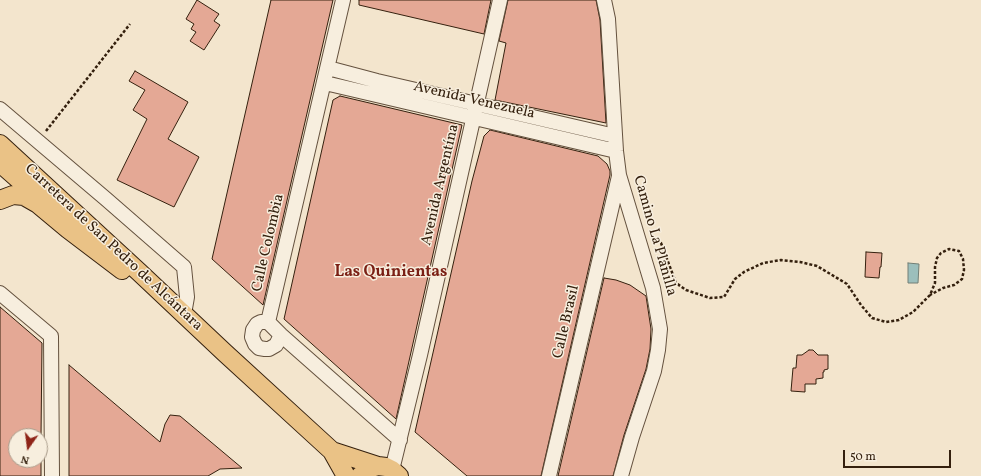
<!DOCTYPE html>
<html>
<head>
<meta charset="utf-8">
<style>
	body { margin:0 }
	#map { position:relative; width:981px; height:476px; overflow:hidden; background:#f3e5cd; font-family:Vollkorn,serif }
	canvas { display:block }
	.north { position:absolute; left:8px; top:428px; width:40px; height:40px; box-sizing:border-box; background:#f7eede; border:1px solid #a99c8b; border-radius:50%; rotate:194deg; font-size:11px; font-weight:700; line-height:16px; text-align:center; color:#34200e }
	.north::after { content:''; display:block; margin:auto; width:14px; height:18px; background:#8f2418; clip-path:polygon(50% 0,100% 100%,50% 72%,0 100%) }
	.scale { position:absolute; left:843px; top:450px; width:108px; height:18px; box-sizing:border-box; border:2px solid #34200e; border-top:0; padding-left:5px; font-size:12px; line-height:14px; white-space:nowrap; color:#34200e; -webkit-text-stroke:3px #f7eede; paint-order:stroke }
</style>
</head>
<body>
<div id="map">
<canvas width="981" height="476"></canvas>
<div class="north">N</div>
<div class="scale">50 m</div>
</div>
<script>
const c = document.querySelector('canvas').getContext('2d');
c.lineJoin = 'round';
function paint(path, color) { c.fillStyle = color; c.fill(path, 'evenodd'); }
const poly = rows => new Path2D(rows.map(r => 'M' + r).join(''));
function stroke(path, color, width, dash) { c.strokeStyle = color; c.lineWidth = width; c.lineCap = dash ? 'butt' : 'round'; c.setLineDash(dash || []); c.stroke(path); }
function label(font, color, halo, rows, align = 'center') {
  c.font = font + ' Vollkorn,serif'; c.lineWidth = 3; c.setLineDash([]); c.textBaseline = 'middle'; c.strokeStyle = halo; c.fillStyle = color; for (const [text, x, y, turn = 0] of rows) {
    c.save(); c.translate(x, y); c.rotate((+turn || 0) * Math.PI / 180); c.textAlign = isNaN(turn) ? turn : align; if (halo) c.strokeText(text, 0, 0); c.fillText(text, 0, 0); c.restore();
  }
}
const water = poly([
	[908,263,919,264,918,283,908,283,908,263]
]);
paint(water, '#9cbfbc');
stroke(water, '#727f76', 1);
const building = poly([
	[197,0,219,14,214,21,220,25,204,50,190,41,196,32,191,29,194,24,186,19,197,0],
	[271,0,333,0,263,305,212,259,271,0],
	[359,0,491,0,484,34,359,5,359,0],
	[508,0,596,0,600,20,606,123,495,100,506,43,499,41,508,0],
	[135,71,188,102,168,139,199,157,174,207,117,180,147,119,133,110,145,90,129,81,135,71],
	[340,96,462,125,396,419,284,319,333,100,340,96],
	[490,130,598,156,607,164,610,171,610,175,541,476,467,476,415,432,472,181,484,136,490,130],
	[866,252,882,253,881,267,880,267,879,278,865,277,866,252],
	[604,278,616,280,630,285,646,296,651,329,650,349,646,369,624,435,613,476,558,476,604,278],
	[0,307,42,343,41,436,16,436,16,460,41,460,41,476,0,476,0,307],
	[809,350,813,350,818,355,828,355,828,369,824,370,824,372,823,372,823,378,816,379,816,384,805,384,805,392,791,391,793,368,796,368,797,355,802,355,809,350],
	[69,365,160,442,165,424,170,415,180,416,242,468,220,469,208,476,69,476,69,365]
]);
paint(building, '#e4a895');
stroke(building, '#34200e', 1);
const minor = poly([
	[604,0,608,19,616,151,619,175,653,288,660,329,658,350,654,371,632,437,621,476],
	[328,68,377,81,615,136],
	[325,83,616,151],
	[0,109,106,199,184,267,187,297,184,314],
	[0,293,51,336,52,476],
	[268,322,343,0],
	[268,322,281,335,400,440],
	[268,322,261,322,257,324,253,330,252,337,255,344,259,348,265,349,269,349,276,345,281,335],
	[392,470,420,355,500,0],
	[549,476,619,176]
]);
const major = poly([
	[0,144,139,272,225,353,332,451,346,476],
	[0,163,67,222],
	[0,200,13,195,24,196,38,204,68,229,122,270],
	[332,451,378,466],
	[360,476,365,471,371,468,378,466,386,467,392,470,399,476]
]);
stroke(minor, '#64513e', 16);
stroke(major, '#34200e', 20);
stroke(poly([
	[46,131,130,24],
	[652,238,661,243,676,283,686,290,710,298,724,297,735,279,744,272,763,263,781,260,800,262,817,266,847,284,861,305,872,318,886,322,899,320,913,312,930,295,935,283,935,267,937,258,941,253,949,249,959,251,963,259,964,270,962,279,954,285,943,288,930,295]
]), '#34200e', 2.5, [3, 2]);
stroke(minor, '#f7eede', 14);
stroke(major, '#eac286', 18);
label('15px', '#34200e', '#f7eede', [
	["Avenida Venezuela",474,101,13],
	["Avenida Argentína",441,185,-77],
	["Camino La Planilla",654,236,74],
	["Calle Colombia",269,243,-77],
	["Carretera de San Pedro de Alcántara",113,248,43],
	["Calle Brasil",567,322,-77]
]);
label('bold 16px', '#7a1f14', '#f7eede', [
	["Las Quinientas",391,273]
]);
</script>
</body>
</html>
